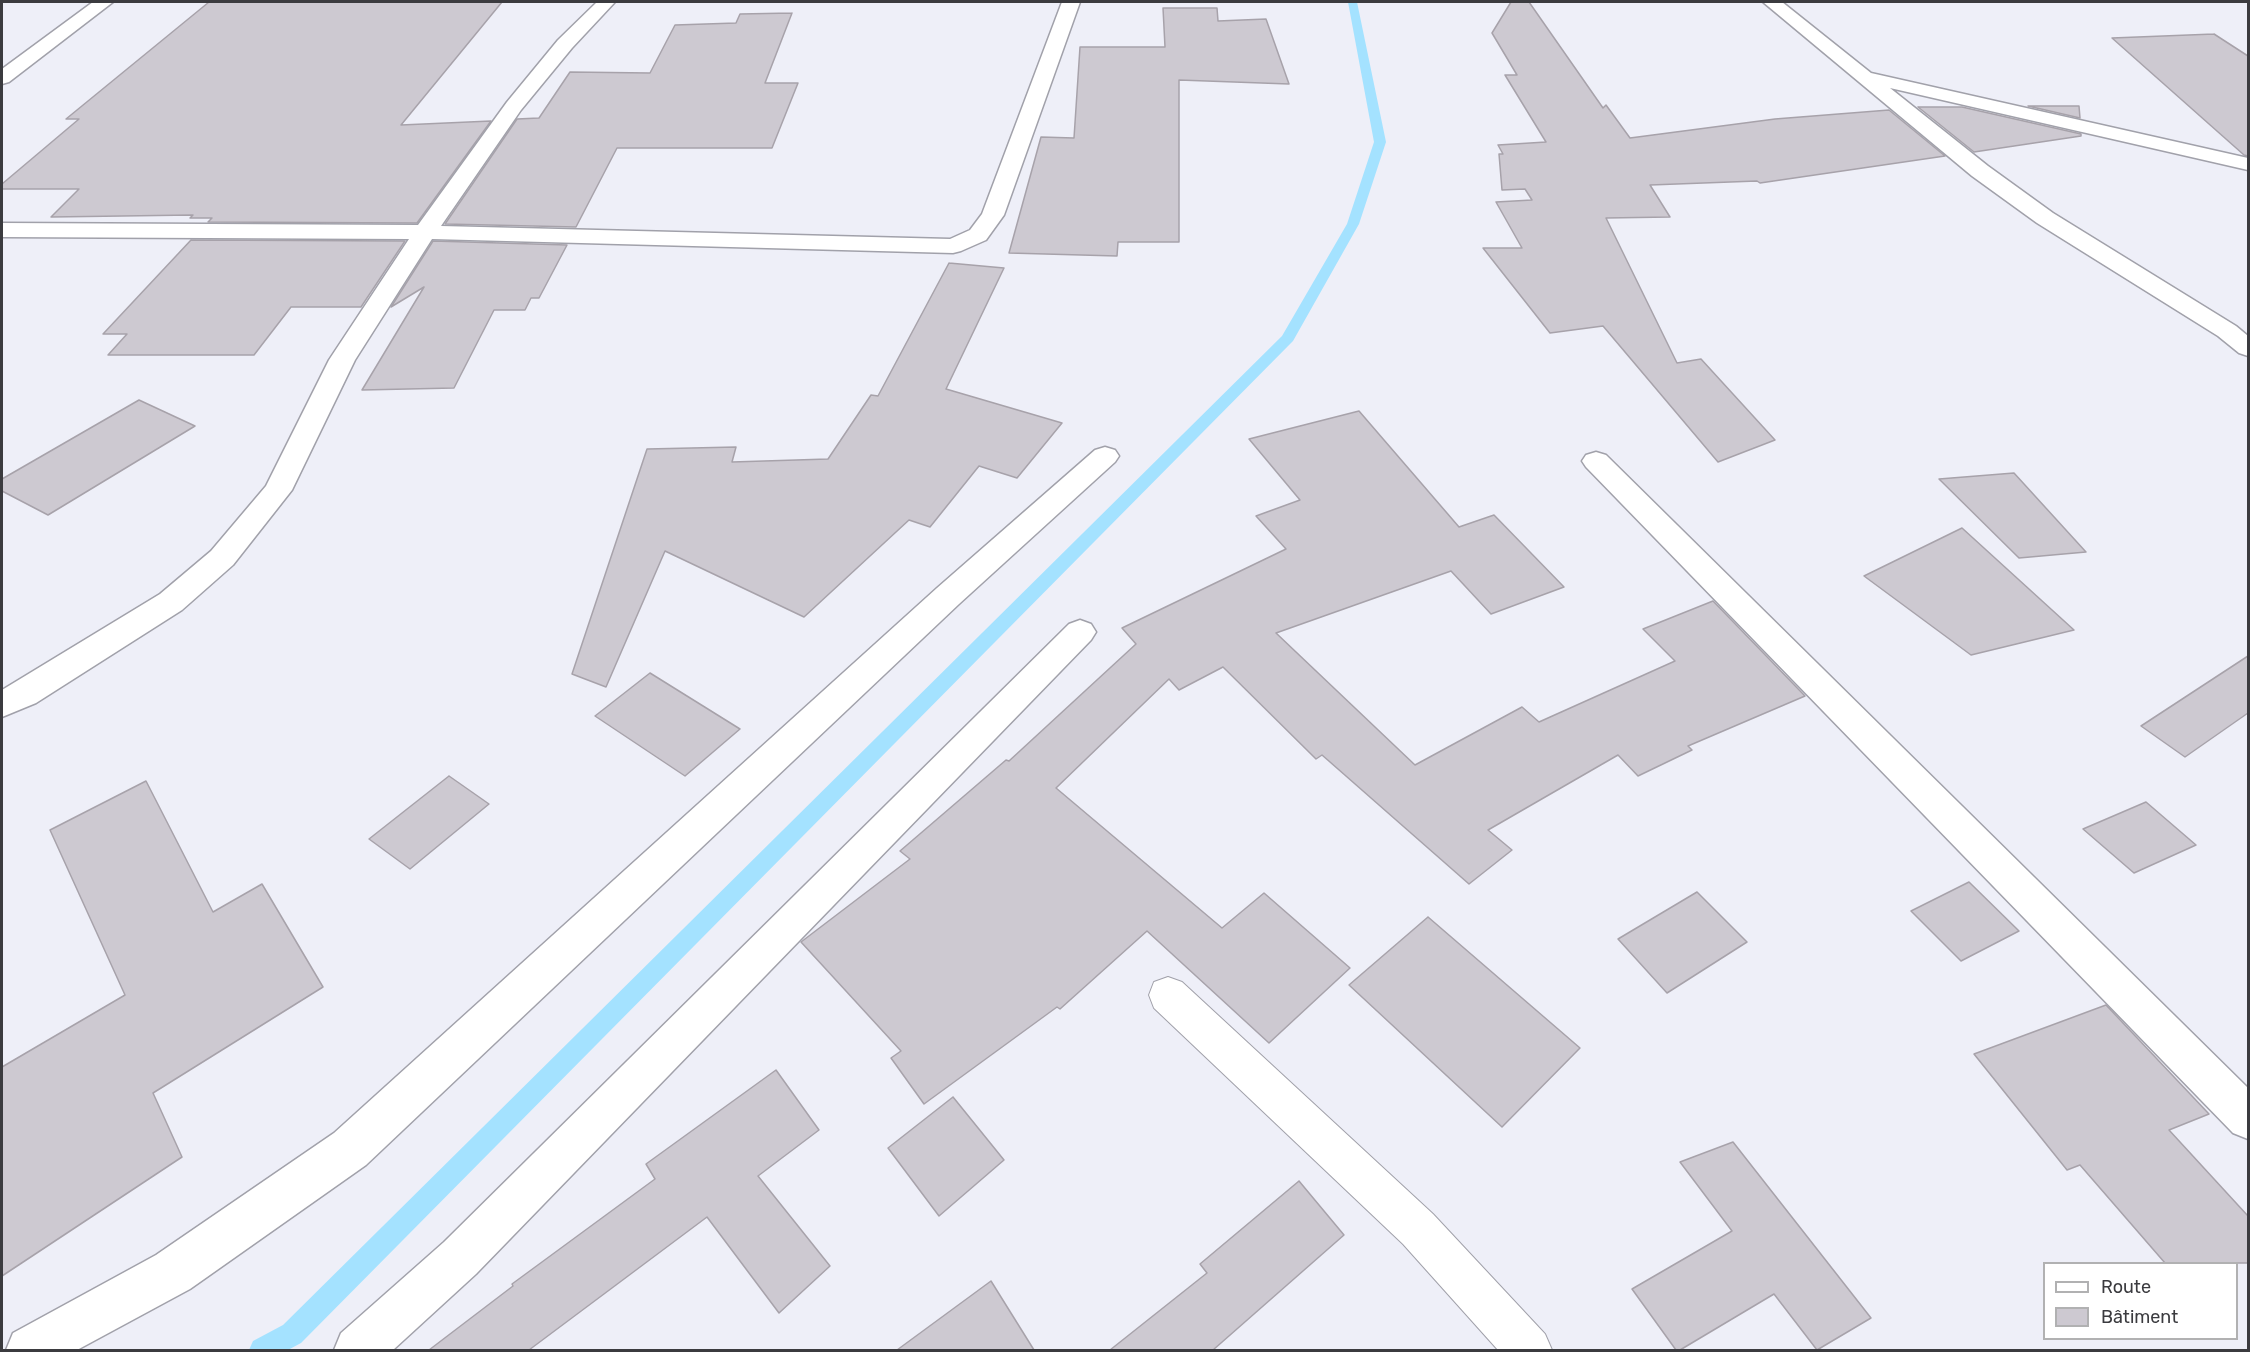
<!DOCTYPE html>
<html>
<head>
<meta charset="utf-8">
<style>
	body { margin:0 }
	#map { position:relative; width:2250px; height:1352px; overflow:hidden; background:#eeeff8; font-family:Rubik,sans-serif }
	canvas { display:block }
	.frame { position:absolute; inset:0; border:3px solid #3b3b3f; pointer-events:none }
	.legend { position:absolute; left:2043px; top:1262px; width:195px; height:78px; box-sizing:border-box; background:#fff; border:2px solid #b1b1b2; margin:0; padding:8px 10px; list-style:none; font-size:18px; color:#3b3b3f }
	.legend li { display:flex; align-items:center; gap:12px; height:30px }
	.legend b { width:30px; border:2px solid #b1b1b2 }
</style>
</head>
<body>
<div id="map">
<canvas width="2250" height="1352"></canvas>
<div class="frame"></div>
<ul class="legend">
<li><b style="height:8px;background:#fff"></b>Route</li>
<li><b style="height:16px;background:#cdc9d1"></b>Bâtiment</li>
</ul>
</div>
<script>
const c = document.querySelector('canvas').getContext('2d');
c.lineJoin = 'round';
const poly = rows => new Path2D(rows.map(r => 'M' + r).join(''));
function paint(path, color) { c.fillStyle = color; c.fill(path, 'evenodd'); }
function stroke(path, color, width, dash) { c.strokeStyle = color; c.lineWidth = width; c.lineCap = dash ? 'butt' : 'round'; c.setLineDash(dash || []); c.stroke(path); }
paint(poly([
	[1348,2,1357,2,1386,142,1359,224,1293,341,301,1343,288,1350,249,1350,253,1341,283,1325,1282,336,1347,224,1374,142,1348,2]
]), '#a4e2ff');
const building = poly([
	[209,2,502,2,401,125,491,121,417,223,208,222,212,218,190,218,193,215,51,217,79,189,2,189,2,184,79,119,66,119,209,2],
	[1511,2,1529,2,1603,108,1606,105,1630,138,1775,119,1889,110,1945,156,1760,183,1757,181,1650,185,1670,217,1606,218,1677,363,1701,359,1775,440,1718,462,1603,326,1550,333,1483,248,1522,248,1496,202,1532,200,1525,189,1502,190,1499,154,1503,154,1498,145,1546,142,1505,75,1517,75,1492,33,1511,2],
	[1163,8,1217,8,1218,21,1266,19,1289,84,1179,80,1179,242,1118,242,1117,256,1009,253,1041,137,1074,138,1080,47,1165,47,1163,8],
	[792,13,765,83,798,83,772,148,617,148,576,227,445,224,517,119,539,118,570,72,650,73,675,25,736,23,740,14,792,13],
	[2214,34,2248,56,2248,156,2244,155,2112,38,2214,34],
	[2028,106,2079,106,2080,118,2028,106],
	[1918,107,1962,107,2081,134,2081,136,1974,152,1918,107],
	[191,240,405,241,361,307,291,307,254,355,108,355,127,334,103,334,191,240],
	[433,241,567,245,539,298,531,298,525,310,494,310,454,388,362,390,424,287,391,307,433,241],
	[949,263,1004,268,946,389,1062,423,1017,478,979,466,930,527,909,520,804,617,665,551,606,687,572,674,647,449,736,447,732,462,828,459,871,395,878,396,949,263],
	[139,400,195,426,48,515,2,491,2,479,139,400],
	[1359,411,1459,527,1494,515,1564,587,1491,614,1451,571,1276,633,1415,765,1522,707,1539,722,1675,661,1643,629,1713,601,1805,696,1688,746,1692,750,1638,776,1618,755,1488,830,1512,850,1469,884,1322,755,1316,759,1223,667,1179,690,1169,679,1056,788,1222,928,1264,893,1350,968,1269,1043,1147,931,1060,1009,1057,1007,924,1104,891,1058,901,1051,801,942,910,859,900,851,1006,760,1009,761,1136,644,1122,628,1286,549,1256,516,1300,500,1249,439,1359,411],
	[2014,473,2086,552,2019,558,1939,479,2014,473],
	[1962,528,2074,630,1971,655,1864,576,1962,528],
	[2248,656,2248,713,2185,757,2141,726,2248,656],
	[650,673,740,729,685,776,595,716,650,673],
	[449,776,489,804,410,869,369,839,449,776],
	[146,781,213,912,262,884,323,987,153,1093,182,1157,2,1276,2,1067,125,995,50,830,146,781],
	[2146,802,2196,845,2134,873,2083,829,2146,802],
	[1969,882,2019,931,1961,961,1911,911,1969,882],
	[1697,892,1747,942,1667,993,1618,939,1697,892],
	[1428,917,1580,1048,1502,1127,1349,985,1428,917],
	[2106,1005,2209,1114,2169,1130,2248,1216,2248,1263,2165,1263,2080,1165,2067,1170,1974,1054,2106,1005],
	[776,1070,819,1130,758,1176,830,1266,779,1313,707,1217,529,1350,429,1350,513,1286,512,1284,655,1179,646,1164,776,1070],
	[953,1097,1004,1160,939,1216,888,1148,953,1097],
	[1733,1142,1871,1318,1817,1350,1774,1294,1680,1350,1676,1350,1632,1289,1732,1231,1680,1162,1733,1142],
	[1299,1181,1344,1235,1213,1350,1110,1350,1207,1273,1200,1264,1299,1181],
	[991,1281,1034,1350,897,1350,991,1281]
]);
paint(building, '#cdc9d1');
stroke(building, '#a7a2aa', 1.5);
const service = poly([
	[1168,977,1182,982,1433,1214,1545,1334,1552,1350,1498,1350,1403,1244,1154,1008,1149,995,1154,982,1168,977]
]);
const minor = poly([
	[93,2,113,2,9,82,2,84,2,69,93,2],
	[597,2,615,2,572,48,521,110,441,226,950,239,970,230,982,214,1062,2,1080,2,1004,215,986,240,961,251,953,253,432,239,355,360,292,490,233,565,182,610,36,703,2,717,2,690,160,594,211,551,266,486,329,360,409,239,2,237,2,223,418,225,507,102,558,40,597,2],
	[1763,2,1782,2,1871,73,2248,158,2248,170,1890,88,1988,166,2053,213,2236,326,2248,336,2248,356,2239,353,2218,336,2037,223,1972,176,1763,2],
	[1105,447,1115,450,1119,456,1115,462,959,604,366,1165,190,1289,77,1350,6,1350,13,1333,156,1255,334,1133,937,588,1095,450,1105,447],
	[1596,452,1606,455,2248,1088,2248,1139,2233,1133,1586,467,1582,461,1586,455,1596,452],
	[1080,620,1091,624,1096,632,1091,640,476,1274,393,1350,334,1350,341,1333,444,1242,1069,624,1080,620]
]);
stroke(service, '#a1a1aa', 2);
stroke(minor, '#a1a1aa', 3);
paint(service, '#fff');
paint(minor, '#fff');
</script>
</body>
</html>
